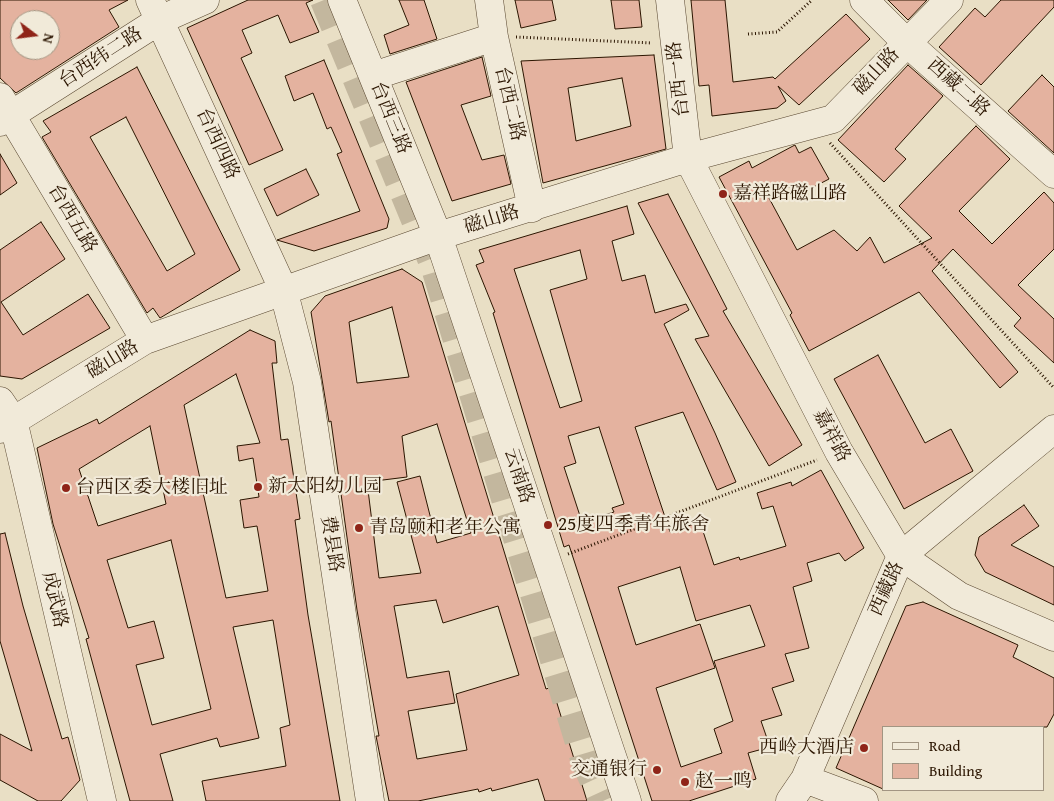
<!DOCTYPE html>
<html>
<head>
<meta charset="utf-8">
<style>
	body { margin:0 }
	#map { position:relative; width:1054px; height:801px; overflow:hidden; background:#e9dfc5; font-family:"Gentium Book Plus",serif }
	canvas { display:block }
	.legend { position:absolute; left:882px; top:726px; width:162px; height:65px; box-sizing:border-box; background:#f1ead9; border:1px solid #a29582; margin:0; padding:6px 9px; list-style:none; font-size:15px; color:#2b1500 }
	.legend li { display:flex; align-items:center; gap:10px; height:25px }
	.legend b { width:25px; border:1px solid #a29582 }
	.north { position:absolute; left:10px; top:10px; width:50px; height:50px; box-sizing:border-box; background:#f1ead9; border:1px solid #a29582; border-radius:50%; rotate:105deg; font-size:14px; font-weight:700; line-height:20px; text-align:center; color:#2b1500 }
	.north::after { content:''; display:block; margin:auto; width:18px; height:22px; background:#8f2418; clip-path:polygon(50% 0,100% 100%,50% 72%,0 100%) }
</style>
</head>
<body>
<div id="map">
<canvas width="1054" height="801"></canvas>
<ul class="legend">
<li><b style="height:6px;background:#f1ead9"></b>Road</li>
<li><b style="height:14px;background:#e4b29f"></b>Building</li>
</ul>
<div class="north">N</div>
</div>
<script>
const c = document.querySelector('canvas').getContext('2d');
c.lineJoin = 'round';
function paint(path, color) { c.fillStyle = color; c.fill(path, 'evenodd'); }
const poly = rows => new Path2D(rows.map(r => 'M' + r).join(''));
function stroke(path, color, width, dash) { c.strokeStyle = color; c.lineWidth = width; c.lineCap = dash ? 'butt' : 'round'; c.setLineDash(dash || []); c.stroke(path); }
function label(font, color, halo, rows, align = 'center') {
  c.font = font + ' "Gentium Book Plus","Noto Serif SC",serif'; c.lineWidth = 4.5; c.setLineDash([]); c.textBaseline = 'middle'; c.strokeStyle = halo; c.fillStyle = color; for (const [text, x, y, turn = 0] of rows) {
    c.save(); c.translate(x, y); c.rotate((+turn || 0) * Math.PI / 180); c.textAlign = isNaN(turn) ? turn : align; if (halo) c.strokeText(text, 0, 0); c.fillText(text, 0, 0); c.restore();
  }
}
const building = poly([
	[0,0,128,0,109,10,119,27,16,93,0,78,0,0],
	[20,20,50,20,50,50,20,50,20,20],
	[248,0,313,0,306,3,319,32,290,43,278,15,242,30,252,53,241,58,283,150,249,165,187,28,248,0],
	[399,0,424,0,437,39,390,54,384,35,409,25,399,0],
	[515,0,552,0,556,20,521,28,515,0],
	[611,0,639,0,642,27,615,29,611,0],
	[691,0,725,0,733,82,773,77,775,79,846,14,870,39,799,105,778,86,786,101,777,108,712,116,709,85,699,86,691,0],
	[888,0,927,0,908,20,888,0],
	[1001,0,1054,0,1054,7,981,85,939,47,975,8,985,17,1001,0],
	[654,55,666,149,543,183,521,61,654,55],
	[622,78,631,126,576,141,568,88,622,78],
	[482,57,491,96,461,105,482,160,504,155,511,184,452,201,406,82,482,57],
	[324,60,389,219,387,228,314,251,277,240,360,211,337,154,342,152,331,127,327,129,313,93,294,101,285,76,324,60],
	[908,65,943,96,895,149,906,159,884,182,838,140,908,65],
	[137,67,240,270,160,318,153,308,147,313,42,137,51,132,43,121,137,67],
	[126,117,195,254,167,271,90,137,126,117],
	[1042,75,1054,87,1054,153,1008,111,1042,75],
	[976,126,1010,159,959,211,992,244,1044,192,1054,203,1054,249,1018,285,1054,319,1054,363,1014,326,1021,318,953,249,932,271,1018,372,1000,388,919,292,809,351,790,315,792,313,719,177,749,161,752,168,793,146,795,145,799,153,811,147,829,179,800,194,795,184,769,198,797,250,834,230,857,251,870,237,884,263,932,238,899,206,976,126],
	[0,154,17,183,0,195,0,154],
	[306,169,319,195,277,216,264,189,306,169],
	[668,194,727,309,723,311,802,445,769,466,695,339,709,336,638,203,668,194],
	[627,206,634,234,612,241,622,281,645,275,655,313,686,304,689,310,664,324,715,433,736,482,717,490,683,412,635,427,670,532,700,522,714,565,739,557,740,560,786,546,773,506,762,509,757,493,791,482,792,486,821,470,864,548,845,561,839,553,807,563,812,581,793,587,809,648,785,654,794,681,772,688,782,715,761,721,770,747,748,753,756,779,689,801,652,801,569,545,564,547,493,313,495,312,476,265,484,262,479,250,627,206],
	[580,250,587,279,550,290,582,401,560,408,514,269,580,250],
	[599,427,624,504,612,508,614,512,582,522,564,467,576,463,568,436,599,427],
	[680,567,696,621,750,605,765,646,714,661,733,721,714,729,722,753,681,767,656,688,715,668,700,624,636,645,618,587,680,567],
	[41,222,65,259,1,302,23,335,88,294,110,328,22,379,0,376,0,250,41,222],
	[402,269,422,282,546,689,552,687,587,801,545,801,538,779,492,791,491,788,479,792,478,789,418,801,389,801,376,736,379,736,357,610,331,421,329,422,311,312,325,296,402,269],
	[392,307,409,377,357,383,349,322,392,307],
	[437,424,471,533,437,543,420,476,397,482,421,573,379,578,367,482,407,477,402,436,437,424],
	[436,600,443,623,498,606,519,675,456,694,467,750,417,759,408,711,455,703,449,671,407,678,394,606,436,600],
	[250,330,275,341,277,363,272,363,281,440,288,439,300,519,295,520,308,615,340,801,206,801,202,781,286,766,280,728,290,725,273,620,233,627,259,738,220,747,217,738,160,754,173,801,130,801,86,639,89,638,53,524,37,448,97,419,99,424,250,330],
	[236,374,260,443,237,446,239,461,253,458,259,497,240,500,244,528,257,526,268,591,226,598,184,405,236,374],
	[150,426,166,504,98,526,79,469,150,426],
	[171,540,211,709,152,725,136,665,164,658,154,621,128,628,107,560,171,540],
	[878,355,925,443,951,429,973,471,904,509,834,379,878,355],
	[1024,505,1039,526,1011,545,1054,567,1054,605,985,572,975,555,979,537,1024,505],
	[5,533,23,606,62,739,68,737,80,780,61,801,38,801,0,780,0,734,32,751,0,641,0,534,5,533],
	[923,602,1018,645,1013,657,1054,678,1054,714,1047,727,883,727,883,789,836,768,906,606,923,602]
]);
paint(building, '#e4b29f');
stroke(building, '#2b1500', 1);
stroke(poly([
	[324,0,435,268,585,762,603,801]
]), '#c3b79e', 28, [28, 14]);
const minor = poly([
	[150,0,283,289,307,382,370,801],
	[342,0,438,236,627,801],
	[489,0,494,37,532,208],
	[670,0,688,158,839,452,901,556,959,596,1054,637],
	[864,0,906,42,1054,174],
	[373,76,494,37],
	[0,97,145,340],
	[0,122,160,20,205,0],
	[0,401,13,420,102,801],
	[0,429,145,340,438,236,688,158,833,119,949,0],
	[805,779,864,801],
	[790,801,805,779,901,556,1054,429]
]);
stroke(minor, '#5a4831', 29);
stroke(poly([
	[748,34,777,32,812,0],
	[516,37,652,43],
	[830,143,1054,388],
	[568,554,817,460]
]), '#2b1500', 3, [1, 2.5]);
stroke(minor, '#f1ead9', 28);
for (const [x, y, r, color] of [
	[723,194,5,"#8f2418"],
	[258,487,5,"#8f2418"],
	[66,488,5,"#8f2418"],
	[548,525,5,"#8f2418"],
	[359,528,5,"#8f2418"],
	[864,748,5,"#8f2418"],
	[657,770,5,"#8f2418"],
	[685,782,5,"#8f2418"]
]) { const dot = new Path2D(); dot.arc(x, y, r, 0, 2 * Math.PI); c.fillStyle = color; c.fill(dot); stroke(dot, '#f1ead9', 2); }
label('19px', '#2b1500', '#f1ead9', [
	["台西纬二路",101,58,-33],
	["磁山路",877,72,-47],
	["台西一路",679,79,-97],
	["西藏二路",958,88,42],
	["台西二路",509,104,77],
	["台西三路",390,118,68],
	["台西四路",217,144,65],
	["台西五路",72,219,59],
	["磁山路",492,220,-17],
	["磁山路",113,360,-31],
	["嘉祥路",831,436,62],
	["云南路",518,476,72],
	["费县路",331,544,81],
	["西藏路",887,589,-66],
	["成武路",54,600,77]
]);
label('19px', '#2b1500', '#f1ead9', [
	["嘉祥路磁山路",733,194],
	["新太阳幼儿园",268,487],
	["台西区委大楼旧址",76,488],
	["25度四季青年旅舍",558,525],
	["青岛颐和老年公寓",369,528],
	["西岭大酒店",854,748,"right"],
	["交通银行",647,770,"right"],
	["赵一鸣",695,782]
], 'left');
</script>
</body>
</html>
